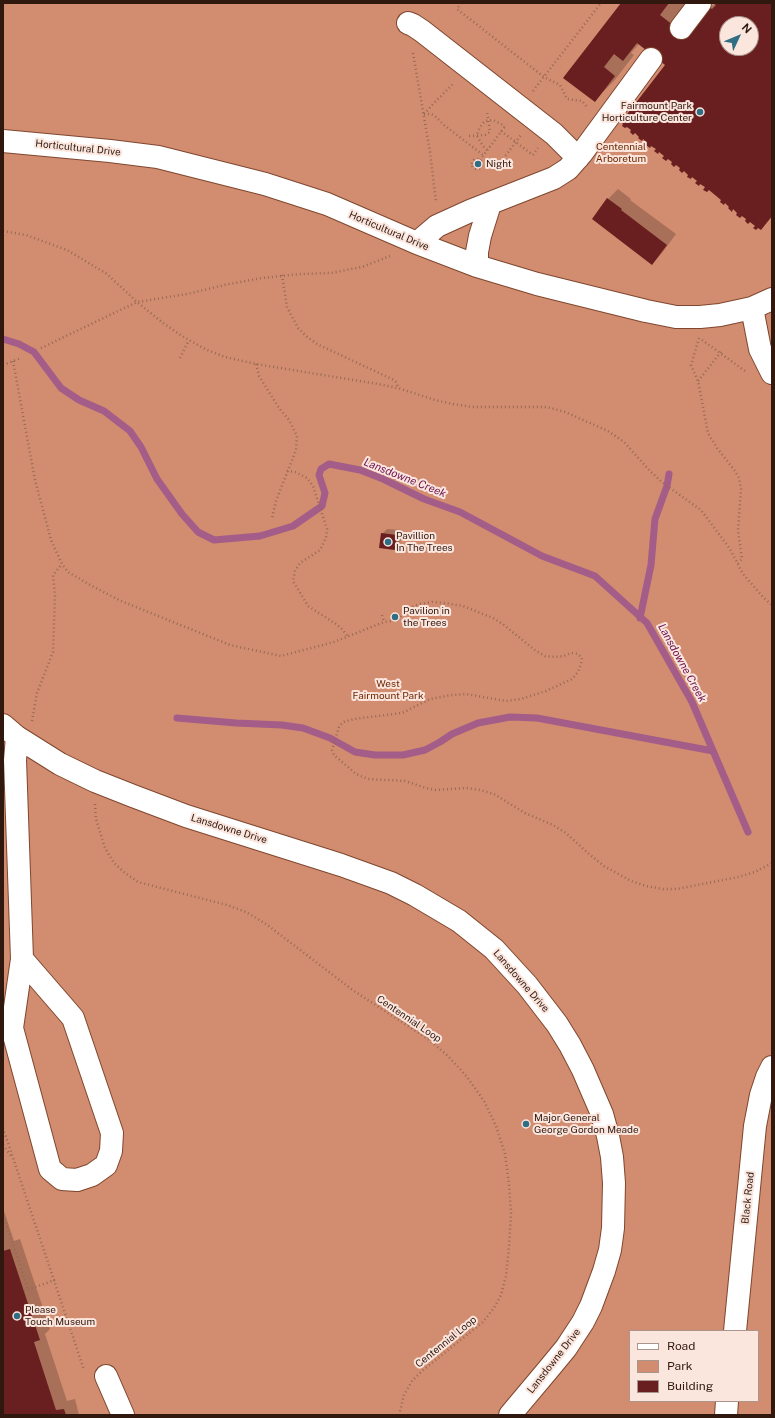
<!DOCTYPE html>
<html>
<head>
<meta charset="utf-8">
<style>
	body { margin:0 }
	#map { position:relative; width:775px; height:1418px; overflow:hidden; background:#fbb99e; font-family:"Public Sans",sans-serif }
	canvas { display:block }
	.frame { position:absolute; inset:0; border:4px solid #30180e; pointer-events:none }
	.legend { position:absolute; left:629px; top:1330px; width:130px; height:72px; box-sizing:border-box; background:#fbe6de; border:1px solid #aa948b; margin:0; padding:5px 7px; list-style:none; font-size:12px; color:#30180e }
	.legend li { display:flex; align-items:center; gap:8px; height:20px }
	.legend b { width:20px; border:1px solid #aa948b }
	.north { position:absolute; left:719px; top:16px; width:40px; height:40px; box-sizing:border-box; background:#fbe6de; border:1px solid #aa948b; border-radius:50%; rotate:46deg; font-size:11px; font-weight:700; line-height:16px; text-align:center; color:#30180e }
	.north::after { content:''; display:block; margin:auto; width:14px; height:18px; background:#306e84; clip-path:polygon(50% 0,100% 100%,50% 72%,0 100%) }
</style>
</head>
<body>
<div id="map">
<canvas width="775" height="1418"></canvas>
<div class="frame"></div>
<ul class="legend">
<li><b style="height:5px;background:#fff"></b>Road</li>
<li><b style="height:11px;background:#d28c6f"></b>Park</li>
<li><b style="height:11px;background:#691e1f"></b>Building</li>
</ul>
<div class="north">N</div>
</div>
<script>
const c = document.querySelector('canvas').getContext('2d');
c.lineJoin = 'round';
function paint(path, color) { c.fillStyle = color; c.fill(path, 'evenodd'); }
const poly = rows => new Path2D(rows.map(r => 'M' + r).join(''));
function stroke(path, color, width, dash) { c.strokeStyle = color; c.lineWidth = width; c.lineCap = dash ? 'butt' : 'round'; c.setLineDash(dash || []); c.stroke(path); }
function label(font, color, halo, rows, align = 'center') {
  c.font = font + ' "Public Sans",sans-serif'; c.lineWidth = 4; c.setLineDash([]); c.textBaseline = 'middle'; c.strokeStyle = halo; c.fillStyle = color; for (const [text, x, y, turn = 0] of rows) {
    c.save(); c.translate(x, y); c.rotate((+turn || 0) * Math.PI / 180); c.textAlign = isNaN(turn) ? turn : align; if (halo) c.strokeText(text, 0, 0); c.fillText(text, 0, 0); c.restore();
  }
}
paint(poly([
	[3,3,772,3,772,1415,3,1415],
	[727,24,751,24,751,48,727,48],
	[630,1331,758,1331,758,1401,630,1401]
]), '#d28c6f');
paint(poly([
	[622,3,690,3,710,8,715,3,772,3,772,217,761,229,657,149,666,65,639,44,631,53,634,55,614,81,594,101,564,78],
	[727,24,751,24,751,48,727,48],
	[618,189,631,199,630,200,676,234,662,253,652,264,608,199],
	[387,529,402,530,400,544,395,549,382,534],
	[3,1208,14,1241,20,1239,50,1329,45,1334,67,1401,75,1399,79,1415,3,1415]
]), '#0003');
stroke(poly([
	[3,339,19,344,34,352,61,388,79,400,104,411,130,431,141,447,157,479,182,514,198,532,214,540,260,536,293,526,322,506,325,493,319,475,321,469,329,464,360,470,383,479,424,499,460,512,542,556,595,576,647,623,692,702,748,832],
	[640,618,651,565,655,519,667,486,669,474],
	[177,718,236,723,282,725,303,728,330,738,355,752,375,755,403,755,425,750,440,742,452,734,478,723,510,717,537,718,713,751]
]), '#a35d88', 7);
paint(poly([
	[621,3,669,3,660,15,687,36,709,7,712,9,716,5,713,3,772,3,772,216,761,230,758,228,756,230,753,228,755,226,750,222,748,224,745,221,746,219,742,216,740,218,736,215,737,213,733,209,732,212,728,208,729,207,725,203,724,205,720,202,721,200,709,190,707,192,703,190,705,187,700,184,699,186,695,183,697,181,692,177,691,179,687,177,688,175,684,171,682,173,679,170,680,168,676,165,674,167,671,164,672,162,668,159,666,161,662,158,664,156,659,152,658,154,654,151,656,149,651,146,650,148,646,145,647,143,643,139,642,141,638,138,639,137,635,133,633,135,630,132,631,130,627,127,625,128,622,126,623,124,621,122,665,65,637,43,623,61,614,54,604,67,615,76,595,102,563,78],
	[727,24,751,24,751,48,727,48],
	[607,198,622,209,621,210,667,245,652,265,592,219],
	[381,533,397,535,395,550,379,548],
	[10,1249,40,1340,34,1342,56,1410,64,1409,66,1415,3,1415,3,1251]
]), '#691e1f');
const minor = poly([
	[408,23,413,25,422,31,554,134,578,158],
	[681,28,700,3],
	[3,141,110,151,158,157,265,184,327,204,417,243,477,266,537,284,646,311,676,317,700,317,720,315,752,308,772,299],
	[417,243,437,226,470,211,554,178,568,169,582,153,651,59],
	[477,266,477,252,480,236,490,204],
	[752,308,760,349,772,373],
	[3,725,17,737,60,764,95,781,133,796,186,816,341,865,391,883,415,895,459,921,494,949,527,985,557,1024,570,1045,583,1070,602,1114,608,1136,612,1157,614,1183,613,1228,610,1250,604,1271,591,1306,583,1322,566,1348,547,1371,510,1415],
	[17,737,15,760,22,959,12,1028,50,1169,62,1179,77,1180,92,1175,106,1165,111,1151,112,1133,73,1018,22,959],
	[735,1331,755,1126,761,1095,767,1077,772,1067],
	[106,1376,123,1415],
	[726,1415,727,1401]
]);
stroke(minor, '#7f472f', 24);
stroke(poly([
	[461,3,457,9,544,77,560,85,567,99,582,101,587,107],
	[413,53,430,152,436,202],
	[533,91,601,3],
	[424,114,431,114,435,116,444,125,483,155],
	[424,114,434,103,454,83],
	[501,131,533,155,538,148],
	[469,136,485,135,490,132,487,111],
	[487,150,483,146,477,136,478,131,482,124,485,121,493,120,505,126],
	'472 164a5 5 0 1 1 10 0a5 5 0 1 1-10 0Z',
	[503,159,521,135],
	[480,160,506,125],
	[3,231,26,235,67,250,107,274,137,302,187,294,229,284,262,278,301,274,331,273,362,267,390,256],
	[282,275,287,307,298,328,306,336,317,344,394,380,397,383,398,388],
	[699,338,691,365,698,381,708,433,717,448,735,471,739,478,741,489,738,531,742,559,738,563],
	[702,340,745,371],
	[41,348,137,302,163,323,182,336,205,349,225,357,256,364,378,384,398,388,435,400,453,404,472,407,547,407,565,412,608,431,624,442,650,471,663,483,701,510,730,549,743,574,763,597,772,605],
	[180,358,189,340],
	[13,361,35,480,51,540,62,564,68,572,92,586,121,601,230,645,281,656,334,642,384,622,393,621,398,619,409,608,420,604,432,602,445,603,463,606,493,618,504,625,536,651,545,656,555,657,564,656,571,653,578,654,582,658,581,664,578,672,572,679,546,691,521,699,506,701,466,694,451,695,430,699,402,713,354,719,343,722,339,727,332,750,334,755,356,774,368,779,405,781,426,788,436,790,467,788,480,790,494,794,525,813,553,825,566,833,589,854,604,866,631,881,646,886,663,889,677,889,738,877,755,872,772,863],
	[256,364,259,376,279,408,289,420,297,436,296,450,276,501,272,518],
	[3,365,21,358],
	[698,381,721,352],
	[287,471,295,472,307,478,313,486,327,529,326,538,320,550,300,563,295,571,293,581,308,606,336,624,343,630,348,637],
	[382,615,384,622],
	[32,721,37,693,53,652,55,596,53,575,62,564],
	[95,804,96,819,105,848,114,863,125,873,138,882,227,905,246,912,266,924,354,991,428,1039,448,1056,467,1077,484,1101,496,1126,505,1154,509,1184,511,1213,509,1247,506,1276,501,1295,494,1308,483,1322,422,1371,412,1381,404,1395,399,1415],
	[3,1128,84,1370],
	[3,1145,11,1156],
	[3,1215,28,1289],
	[24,1291,55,1280]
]), '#966956', 2.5, [1, 3]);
stroke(minor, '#fff', 22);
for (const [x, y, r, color] of [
	[700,112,4,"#306e84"],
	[478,164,4,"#306e84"],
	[388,542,4,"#306e84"],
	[395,617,4,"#306e84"],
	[526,1124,4,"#306e84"],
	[17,1316,4,"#306e84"]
]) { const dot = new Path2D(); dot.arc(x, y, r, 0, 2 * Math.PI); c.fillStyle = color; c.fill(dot); stroke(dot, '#fbe6de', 1.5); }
label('10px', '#30180e', '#fbe6de', [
	["Fairmount Park",692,106,"right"],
	["Horticulture Center",692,118,"right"],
	["Night",486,164],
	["Pavillion",396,536],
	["In The Trees",396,548],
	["Pavilion in",403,611],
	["the Trees",403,623],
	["Major General",534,1118],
	["George Gordon Meade",534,1130],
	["Please",25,1310],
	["Touch Museum",25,1322]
], 'left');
label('10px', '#6c2600', '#fbe6de', [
	["Centennial",621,147],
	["Arboretum",621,159],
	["West",388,684],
	["Fairmount Park",388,696]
]);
label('10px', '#30180e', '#fbe6de', [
	["Horticultural Drive",78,148,6],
	["Horticultural Drive",389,231,23],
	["Lansdowne Drive",229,829,17],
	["Lansdowne Drive",521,981,49],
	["Centennial Loop",409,1019,34],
	["Black Road",748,1198,-84],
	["Centennial Loop",446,1342,-39],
	["Lansdowne Drive",554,1361,-52]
]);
label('italic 11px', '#6c1452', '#fbe6de', [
	["Lansdowne Creek",405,478,22],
	["Lansdowne Creek",682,663,61]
]);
</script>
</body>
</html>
